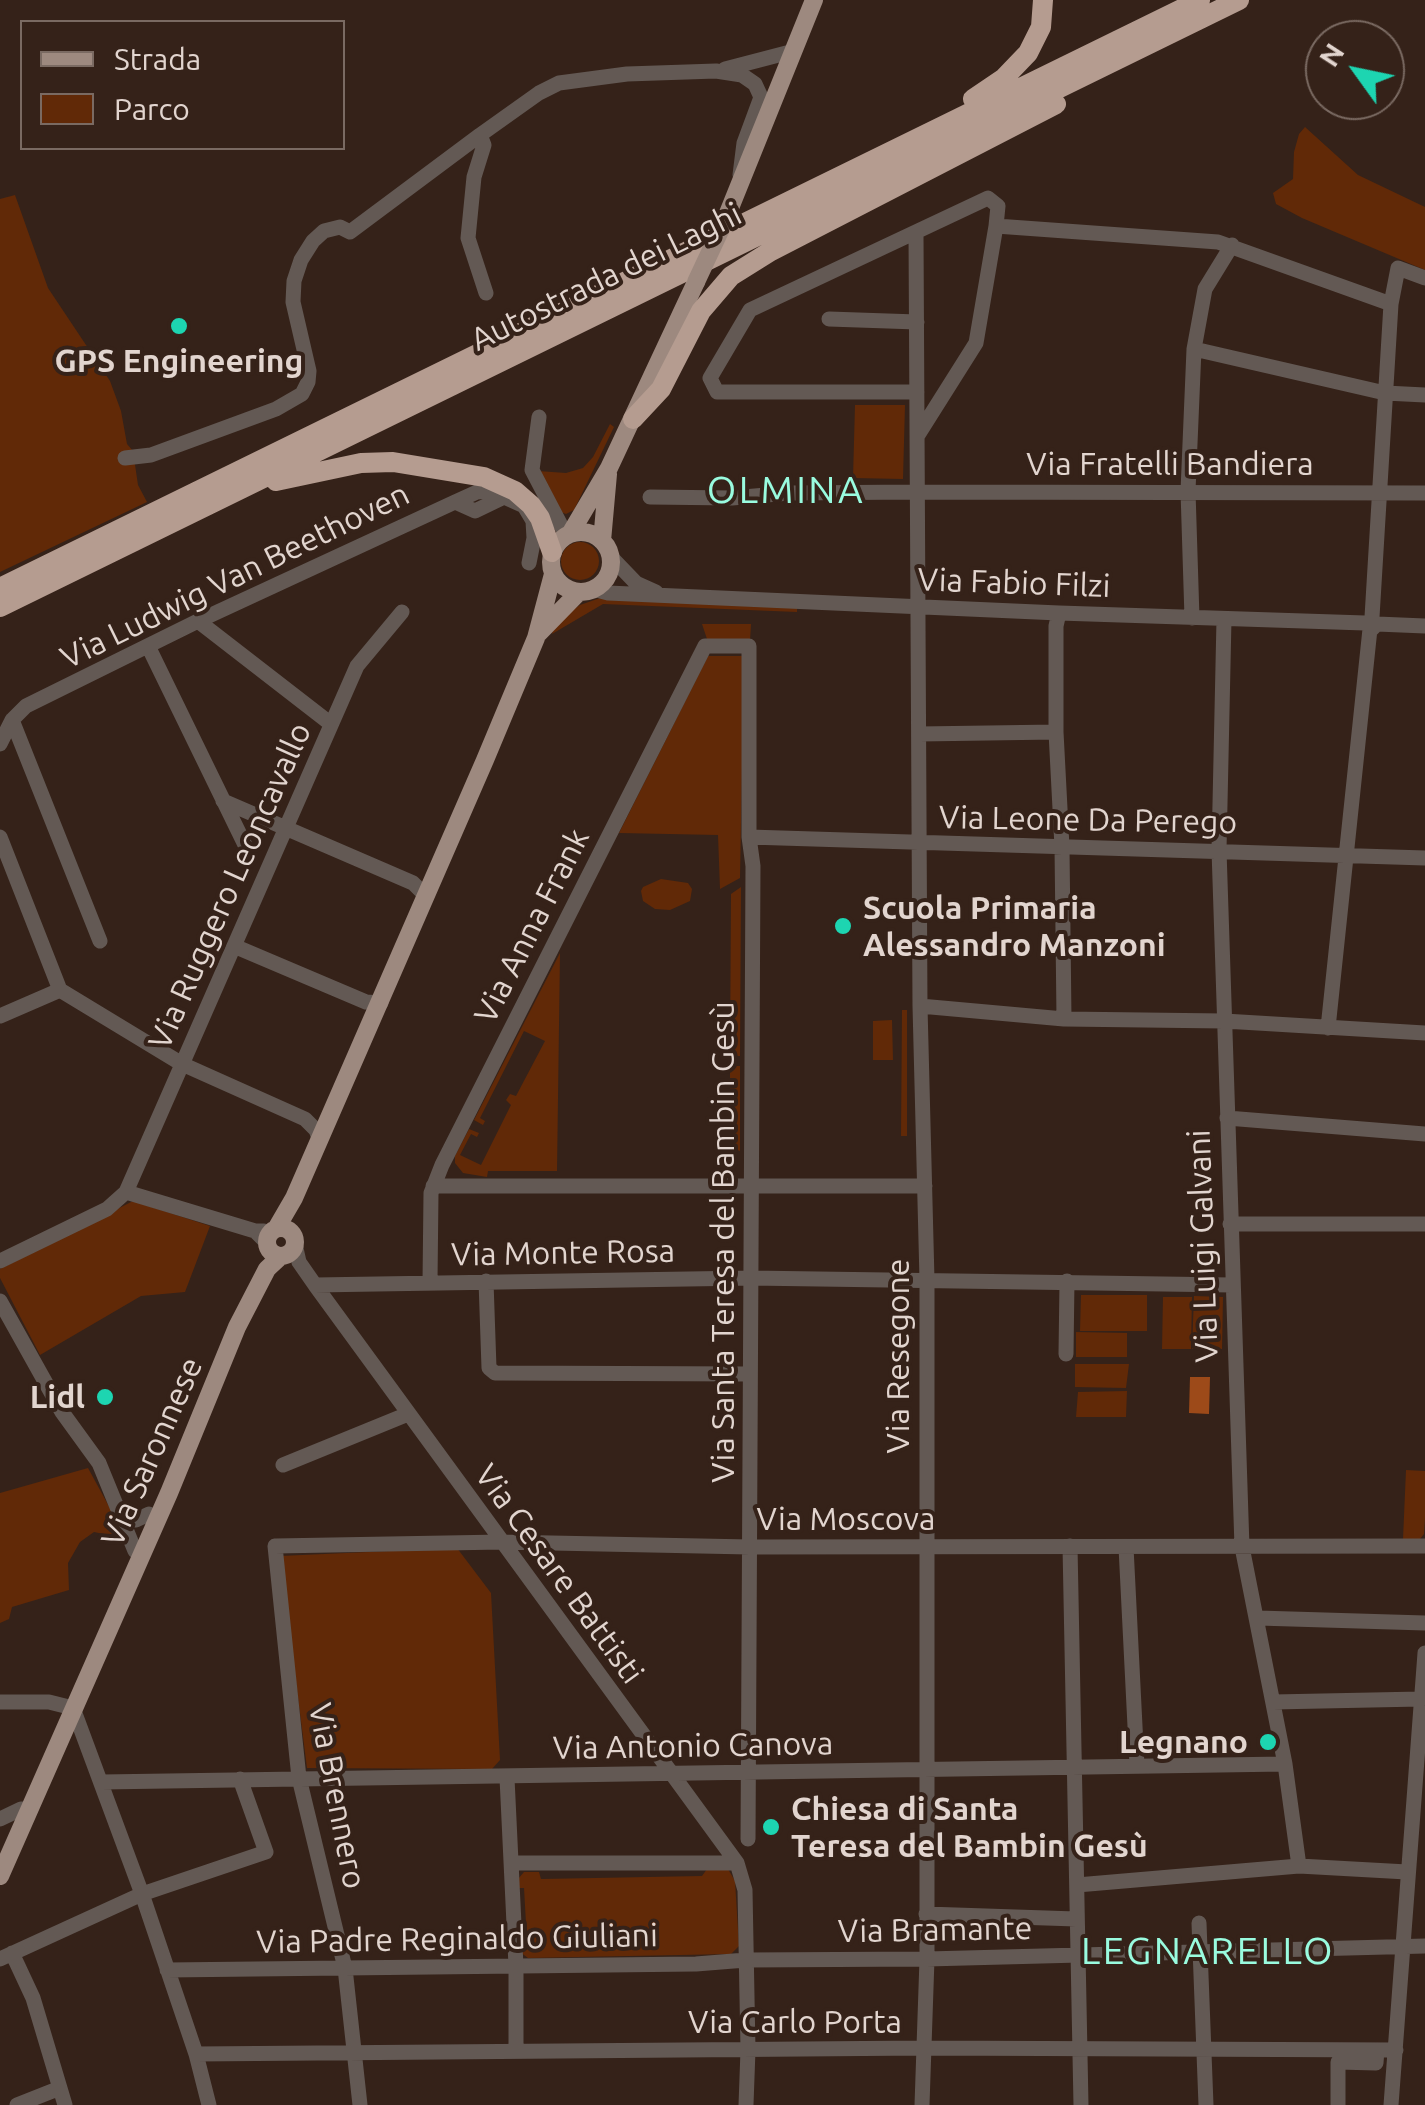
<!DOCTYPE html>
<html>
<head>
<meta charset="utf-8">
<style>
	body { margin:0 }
	#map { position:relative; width:1425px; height:2105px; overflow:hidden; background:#352219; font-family:Ubuntu,sans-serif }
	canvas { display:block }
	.legend { position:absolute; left:20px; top:20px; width:325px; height:130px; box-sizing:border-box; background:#352219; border:2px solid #7a6a62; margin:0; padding:12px 18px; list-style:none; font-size:30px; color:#e2d5cf }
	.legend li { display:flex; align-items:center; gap:20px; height:50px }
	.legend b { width:50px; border:2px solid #7a6a62 }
	.north { position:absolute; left:1305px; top:20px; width:100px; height:100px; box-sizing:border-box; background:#352219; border:2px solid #7a6a62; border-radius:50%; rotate:303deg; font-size:28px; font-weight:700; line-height:40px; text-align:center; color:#e2d5cf }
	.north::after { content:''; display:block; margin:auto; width:35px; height:45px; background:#1dd5b1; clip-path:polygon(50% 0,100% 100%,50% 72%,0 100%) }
</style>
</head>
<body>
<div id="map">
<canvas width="1425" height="2105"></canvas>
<ul class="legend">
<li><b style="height:12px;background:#9d897f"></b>Strada</li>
<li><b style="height:28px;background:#612907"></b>Parco</li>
</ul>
<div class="north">N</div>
</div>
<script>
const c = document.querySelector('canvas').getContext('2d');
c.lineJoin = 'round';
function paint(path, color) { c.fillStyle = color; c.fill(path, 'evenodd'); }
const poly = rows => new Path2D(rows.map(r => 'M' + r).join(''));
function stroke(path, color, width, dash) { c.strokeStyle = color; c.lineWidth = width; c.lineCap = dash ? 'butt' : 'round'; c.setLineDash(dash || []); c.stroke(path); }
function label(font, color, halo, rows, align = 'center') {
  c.font = font + ' Ubuntu,sans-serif'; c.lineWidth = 8; c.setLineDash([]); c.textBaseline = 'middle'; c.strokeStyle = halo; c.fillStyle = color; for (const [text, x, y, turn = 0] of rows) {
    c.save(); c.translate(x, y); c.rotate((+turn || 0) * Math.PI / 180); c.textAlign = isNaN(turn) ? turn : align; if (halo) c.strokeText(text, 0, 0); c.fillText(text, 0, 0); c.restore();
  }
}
paint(poly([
	[1305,127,1358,175,1425,207,1425,270,1302,218,1276,204,1273,193,1293,179,1294,152,1299,134],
	[15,195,48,288,110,381,121,411,127,444,133,451,138,485,147,502,0,572,0,199],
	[855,405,905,405,903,479,853,478],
	[610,424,614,427,574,510,566,514,558,511,538,471,566,473,583,468,593,457],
	'561 561a19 19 0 1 1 38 0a19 19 0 1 1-38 0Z',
	[603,597,797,605,797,612,603,604,552,634,556,621,580,605],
	[702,624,751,624,750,641,707,639],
	[708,656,744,656,740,878,720,889,718,835,619,833],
	[661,879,688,883,692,889,690,901,670,910,655,909,643,901,641,891,643,887],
	[741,887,740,1056,730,1056,731,894],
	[560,953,557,1171,488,1171,487,1177,463,1173,455,1163,455,1156,469,1129,479,1133,477,1137,471,1134,460,1155,481,1165,511,1105,506,1100,510,1094,516,1096,545,1041,524,1031,480,1118,485,1121,483,1125,474,1120],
	[902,1010,907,1010,907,1136,901,1136],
	[892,1020,893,1060,873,1060,873,1021],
	[730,1066,740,1066,740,1151,730,1147],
	[133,1201,210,1226,185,1292,141,1296,40,1355,0,1278,0,1269],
	[1081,1295,1147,1295,1147,1331,1080,1331],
	[1194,1296,1223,1297,1222,1349,1192,1349],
	[1163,1297,1192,1297,1191,1349,1162,1349],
	[1076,1332,1127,1333,1127,1357,1076,1357],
	[1075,1364,1129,1364,1126,1388,1075,1387],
	[1127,1391,1126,1417,1076,1417,1078,1392],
	[88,1468,123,1532,118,1537,94,1532,80,1542,68,1563,69,1590,12,1607,9,1619,0,1623,0,1493],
	[1406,1470,1425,1471,1425,1518,1424,1534,1420,1539,1403,1539],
	[457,1548,491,1593,500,1760,492,1769,307,1768,280,1556],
	[707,1869,728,1869,735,1881,739,1946,731,1954,528,1958,520,1952,519,1942,527,1941,524,1888,518,1888,518,1879,524,1872,539,1872,541,1879,702,1876]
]), '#612907');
paint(poly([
	[1190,1377,1210,1377,1209,1414,1189,1413]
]), '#9d4a19');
stroke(poly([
	[725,69,794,51],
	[996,226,1218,242,1391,304],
	[916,233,920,1006,927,1280,927,1959,922,2105],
	[486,293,468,238,474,177,484,145,480,135,539,93,559,83,627,74,716,71,742,75,755,84,761,97,744,143,740,175],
	[829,319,917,322],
	[1194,349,1385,393,1425,395],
	[917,392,717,392,710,378,750,310,988,198,998,206,996,226,976,343,918,435],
	[539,417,532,470,566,535],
	[125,458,151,455,276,409,302,394,308,382,309,371,293,302,294,281,301,260,313,241,324,231,340,227,350,232,480,135],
	[650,497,732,498,789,493,916,492,1425,493],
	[455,502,475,511,504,497,524,506,533,521,534,538,529,563],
	[611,557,636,583,656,592],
	[593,589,608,593,1059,613,1365,623],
	[1059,613,1056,626,1056,732,1062,847,1064,1019],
	[1372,617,1391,304,1398,268,1425,278],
	[1192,618,1188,491,1194,349,1205,289,1232,245],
	[1224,619,1219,850,1242,1547,1285,1764,1299,1866],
	[198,621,331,724],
	[1365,623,1372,629,1377,624,1425,626],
	[149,648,247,849],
	[12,720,100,941],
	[919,734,1056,732],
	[0,744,12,720,26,706,198,621,455,502,477,492,506,489],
	[223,801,413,883,426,896],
	[0,837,60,990,182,1064,305,1119,316,1130,320,1141],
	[749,837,1425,858],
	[234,946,366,1002,381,1003],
	[920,1006,1064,1019,1224,1021,1425,1033],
	[0,1016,60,990],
	[1328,1028,1370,629],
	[1227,1118,1425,1134],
	[433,1186,925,1186],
	[126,1192,255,1231],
	[1230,1224,1425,1224],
	[264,1231,255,1231,267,1243],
	[295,1244,299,1262,315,1285,737,1863,745,1890,748,2050,746,2105],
	[0,1261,107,1209,126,1192,357,666,402,612],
	[486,1281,489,1368,495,1373,749,1374],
	[430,1282,431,1193,442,1165,705,646,749,646,749,837,753,866,748,1839],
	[315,1285,750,1278,1232,1285],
	[0,1301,62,1412,99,1463,135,1551],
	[1066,1354,1067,1281],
	[283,1465,408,1414],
	[122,1516,136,1520,149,1514],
	[1070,1546,1081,2105],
	[1126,1547,1137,1766],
	[1258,1618,1425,1623],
	[0,1702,49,1702,73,1708,142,1894,196,2054,209,2105],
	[1273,1702,1421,1699],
	[507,1778,516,1966,516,2051],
	[102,1782,1285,1764],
	[0,1819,21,1809,28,1809],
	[511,1863,737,1863],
	[1077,1885,1299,1866,1407,1872],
	[926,1914,1076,1919],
	[1199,1923,1206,2105],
	[12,1953,33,1998,65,2105],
	[0,1959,142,1894,266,1852,240,1779],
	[167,1970,696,1964,746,1960,927,1959,1425,1946],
	[196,2054,924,2048,1396,2050],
	[17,2105,60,2088],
	[360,2105,345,1968,299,1778,275,1546,502,1542,750,1547,1425,1546],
	[1338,2105,1338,2062,1376,2063,1377,2050],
	[1391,2105,1425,1653]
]), '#635954', 15);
stroke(poly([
	[726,218,814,0],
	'551 562a30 30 0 1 1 60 0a30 30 0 1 1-60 0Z',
	[570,534,609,468,696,282],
	[602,541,608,474],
	[539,633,579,592],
	'267 1242a14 14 0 1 1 28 0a14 14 0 1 1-28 0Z',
	[276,1229,294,1198,485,760,536,638,553,574],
	[0,1876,169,1493,237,1327,267,1269,281,1256]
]), '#9d897f', 18);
stroke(poly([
	[973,99,1004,78,1028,53,1041,27,1043,0],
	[633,419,661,389,701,311,731,276,771,251,1056,104],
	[276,481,361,463,393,462,484,477,515,491,531,505,540,518,552,552],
	[0,588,1200,0],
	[0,607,1239,0]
]), '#b59c90', 20);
stroke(poly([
	[696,282,726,218]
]), '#9d897f', 18);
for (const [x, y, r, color] of [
	[179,326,10,"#1dd5b1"],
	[843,926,10,"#1dd5b1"],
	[105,1397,10,"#1dd5b1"],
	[1268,1742,10,"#1dd5b1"],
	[771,1827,10,"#1dd5b1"]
]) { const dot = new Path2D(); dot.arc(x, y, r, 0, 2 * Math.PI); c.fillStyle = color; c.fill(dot); stroke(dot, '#352219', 4); }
label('32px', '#e2d5cf', '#352219', [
	["Autostrada dei Laghi",606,277,-26],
	["Via Fratelli Bandiera",1170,464],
	["Via Ludwig Van Beethoven",235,576,-26],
	["Via Fabio Filzi",1014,583,2],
	["Via Leone Da Perego",1088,820,1],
	["Via Ruggero Leoncavallo",230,886,-66],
	["Via Anna Frank",532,926,-63],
	["Via Santa Teresa del Bambin Gesù",723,1242,-90],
	["Via Luigi Galvani",1203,1246,-92],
	["Via Monte Rosa",563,1253,-1],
	["Via Resegone",898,1356,-90],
	["Via Saronnese",152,1452,-66],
	["Via Moscova",846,1519],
	["Via Cesare Battisti",559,1574,54],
	["Via Antonio Canova",693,1746,-1],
	["Via Brennero",337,1796,79],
	["Via Bramante",935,1930,-1],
	["Via Padre Reginaldo Giuliani",457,1939,-1],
	["Via Carlo Porta",795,2022]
]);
label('bold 32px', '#e2d5cf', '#352219', [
	["GPS Engineering",179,361,"center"],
	["Scuola Primaria",863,908],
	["Alessandro Manzoni",863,945],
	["Lidl",85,1397,"right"],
	["Legnano",1248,1742,"right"],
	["Chiesa di Santa",791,1809],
	["Teresa del Bambin Gesù",791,1846]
], 'left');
c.letterSpacing = '2.5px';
label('38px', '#99fbdf', '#352219', [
	["OLMINA",786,490],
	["LEGNARELLO",1208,1951]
]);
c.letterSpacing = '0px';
</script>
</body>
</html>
